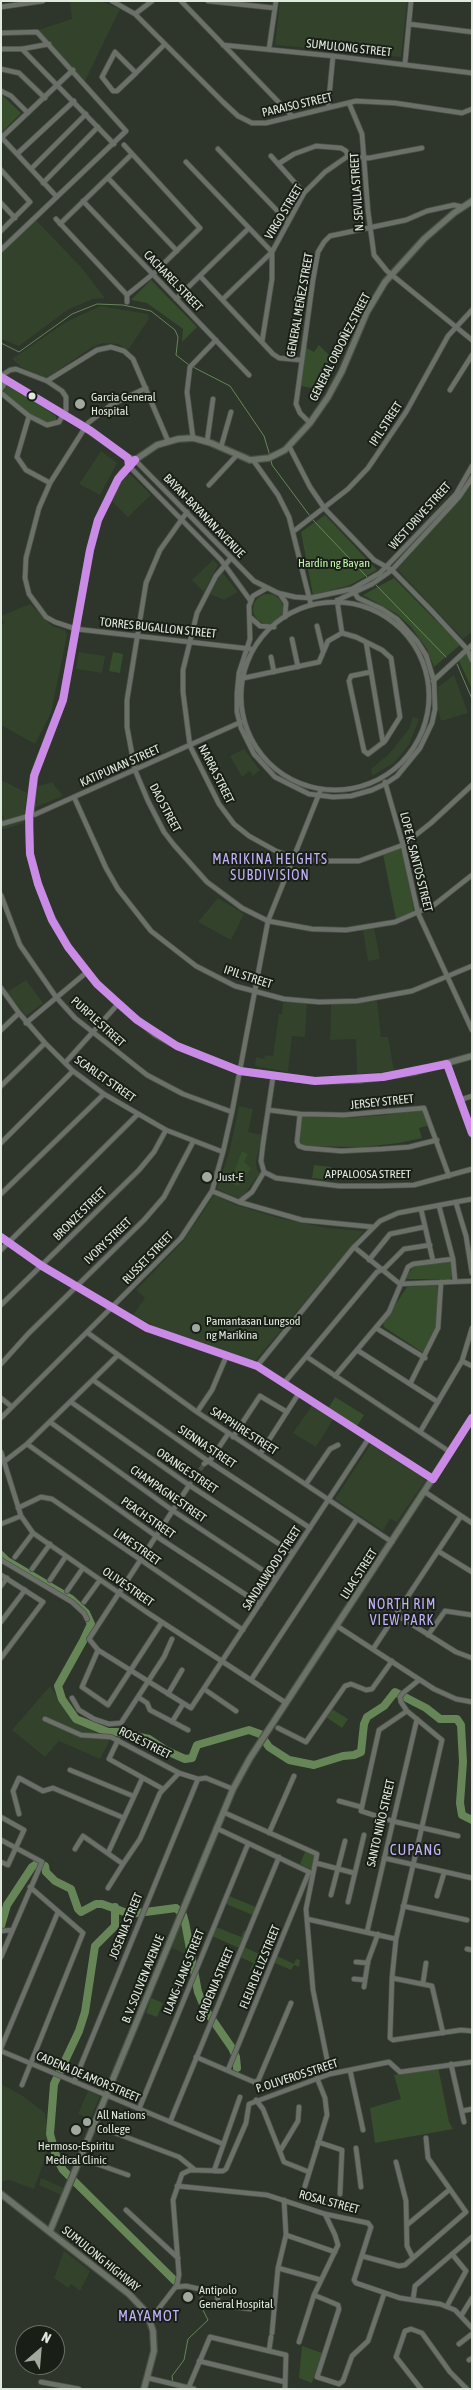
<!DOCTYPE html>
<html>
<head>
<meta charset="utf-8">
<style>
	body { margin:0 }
	#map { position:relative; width:473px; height:2390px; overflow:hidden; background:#2e352b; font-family:"Asap Condensed",sans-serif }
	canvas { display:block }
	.frame { position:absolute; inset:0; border:2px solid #e0e9dd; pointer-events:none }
	.north { position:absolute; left:15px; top:2325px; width:50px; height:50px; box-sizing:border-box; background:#191f16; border:1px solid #697066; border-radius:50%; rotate:27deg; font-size:14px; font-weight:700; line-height:20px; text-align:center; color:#e0e9dd }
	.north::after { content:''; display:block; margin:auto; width:18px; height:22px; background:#a2aa9f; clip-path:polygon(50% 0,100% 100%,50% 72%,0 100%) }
</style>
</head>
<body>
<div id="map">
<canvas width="473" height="2390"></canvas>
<div class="frame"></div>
<div class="north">N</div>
</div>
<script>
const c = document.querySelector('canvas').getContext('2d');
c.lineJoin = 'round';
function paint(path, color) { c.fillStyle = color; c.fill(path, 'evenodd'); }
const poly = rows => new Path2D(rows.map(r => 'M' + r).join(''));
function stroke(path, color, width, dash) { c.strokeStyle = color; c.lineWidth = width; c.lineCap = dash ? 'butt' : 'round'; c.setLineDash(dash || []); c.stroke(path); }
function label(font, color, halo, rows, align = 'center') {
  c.font = font + ' "Asap Condensed",sans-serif'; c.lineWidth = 4; c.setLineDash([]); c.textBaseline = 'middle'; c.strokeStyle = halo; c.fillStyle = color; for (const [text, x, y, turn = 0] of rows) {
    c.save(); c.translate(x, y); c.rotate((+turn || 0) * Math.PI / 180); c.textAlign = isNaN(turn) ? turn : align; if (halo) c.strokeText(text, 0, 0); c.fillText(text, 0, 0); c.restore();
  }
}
paint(poly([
	[70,1,100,1,120,9,85,81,38,30,72,19],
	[280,1,407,1,401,57,275,45],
	[35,219,81,267,105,298,93,299,69,309,19,346,1,339,1,252],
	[100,306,148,314,149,319,128,350,118,344,103,343,92,347,47,378,21,367,12,359,66,322],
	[101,451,117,463,100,495,79,484],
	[130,474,151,495,128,517,111,500,125,475],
	[472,482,472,632,463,639,397,569,466,492],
	[213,560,218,565,204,592,192,580],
	[222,572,238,592,224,600,210,594],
	[30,604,52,626,65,630,67,635,51,713,35,744,1,725,1,625,4,623,1,616],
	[79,652,105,656,102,673,76,669],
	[454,675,468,713,441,721,438,709,438,687],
	[413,717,419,719,409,745,394,763,372,776,371,769,389,754,409,729],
	[244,749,260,770,253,776,250,771,242,777,230,756],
	[1,780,27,793,24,823,1,830,1,819,4,818,1,813],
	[52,782,63,796,36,807,38,786],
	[218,898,244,914,231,940,198,922],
	[374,928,380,959,368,961,363,930],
	[26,980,43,1003,26,1016,7,992],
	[286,1000,307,1003,305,1037,292,1036,288,1072,255,1066,256,1057,264,1059,265,1055,273,1056,279,1014,282,1014,283,1003,286,1003],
	[377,1001,381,1037,388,1037,394,1071,357,1074,356,1039,330,1040,331,1004],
	[239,1106,253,1109,248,1132,262,1135,256,1162,257,1170,260,1173,241,1199,217,1189,229,1153],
	[214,1195,236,1205,279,1218,327,1228,364,1231,256,1360,246,1360,177,1337,133,1315,145,1298,136,1290,184,1240],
	[313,1404,334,1418,316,1447,293,1433],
	[372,1442,427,1478,397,1522,390,1519,383,1531,335,1499],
	[50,1686,73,1718,111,1738,100,1759,59,1741,45,1757,12,1730],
	[183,1919,187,1955,170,1947],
	[1,2084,23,2096,45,2113,50,2144,34,2189,9,2180,1,2182],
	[88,2091,100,2096,90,2119,78,2114],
	[41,2178,64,2188,61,2195,39,2185],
	[64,2251,90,2271,80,2291,71,2284,68,2288,54,2278]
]), '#32422b');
paint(poly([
	[1,94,21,113,1,133],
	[151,280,197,327,182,342,183,329,147,303,131,300],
	[319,345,332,358,312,388,300,386,305,347,314,352],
	[8,384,56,416,56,420,44,423,30,415,3,393],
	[325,515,377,570,350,585,313,595,301,532],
	[394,578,460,645,434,667,427,649,411,627,397,614,363,595],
	'253 609a15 15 0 1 1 30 0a15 15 0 1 1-30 0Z',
	[113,652,123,654,120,673,109,671],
	[467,654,472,665,472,689,458,659],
	[402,847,414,912,396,919,383,854],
	[423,1109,430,1125,419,1128,422,1138,399,1143,363,1147,304,1146,300,1144,301,1117,346,1118,385,1115],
	[242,1151,248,1154,244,1162,251,1168,238,1186,230,1183],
	[314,1165,331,1167,330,1180,312,1178],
	[451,1261,453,1275,450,1279,405,1279,414,1265],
	[437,1285,439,1312,436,1328,425,1351,422,1352,384,1327,383,1323,407,1287],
	[335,1397,364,1415,357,1426,328,1409],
	[332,1709,348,1719,342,1728,326,1717],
	[306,1850,316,1855,312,1870,300,1864],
	[229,1896,256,1907,253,1915,226,1904],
	[216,1927,241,1937,244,1931,246,1931,239,1948,212,1936],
	[244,1947,270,1959,262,1975,250,1970,253,1963,240,1957],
	[277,1956,294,1964,296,1959,300,1960,299,1967,294,1965,291,1970,275,1963],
	[151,1998,163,2003,157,2017,146,2013],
	[438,2067,449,2122,453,2129,375,2143,370,2108,401,2099,394,2075],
	[302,2346,322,2353,312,2383,299,2378]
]), '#374e2c');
stroke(poly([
	[1,343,19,352,72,314,97,304,123,305,151,311,175,330,178,337,176,355,189,365],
	[193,367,230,386,264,436,270,456],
	[271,460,272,465,310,516],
	[312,519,368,578],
	[375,584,446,657],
	[457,664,472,699],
	[179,2284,195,2286],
	[173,2383,172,2376,184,2360,188,2339,208,2320,200,2304,200,2298,207,2293]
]), '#668658', 1);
stroke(poly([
	[1,1555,7,1561,71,1599,86,1613,91,1624,84,1639],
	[83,1641,58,1686,62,1699,76,1719,108,1732,117,1732,149,1739,167,1751,185,1759,192,1758,197,1745,249,1730,260,1734,269,1747,289,1760,314,1765,343,1756,354,1755,361,1752,364,1724,367,1717,384,1706,395,1692,426,1708,440,1719,457,1719,461,1725,463,1762,460,1803,462,1815,472,1820],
	[115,1907,115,1926,95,1946,85,2012,79,2031,54,2084,50,2134,57,2159,63,2170,175,2281],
	[1,1926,7,1905,32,1867,38,1863,45,1866,46,1872,55,1881,71,1889,78,1909,81,1912,96,1904,102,1904,130,1914,176,1908,183,1915,185,1922,198,1992,205,2009,232,2048,236,2057,237,2068]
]), '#668658', 8);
stroke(poly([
	[193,1481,204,1464]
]), '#495046', 4.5, [4.5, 2]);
const minor = poly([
	[112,1,135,14,223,102,238,116,252,123,266,123,356,101,395,103,462,113,472,109],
	[181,1,292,116],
	[208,1,275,8],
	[1,7,43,1],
	[135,14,152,1],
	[409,24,472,32],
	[1,33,37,32,126,131,1,250],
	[223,45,333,56,472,73],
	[1,49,22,49,49,44],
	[22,49,114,144],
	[269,49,276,1],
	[405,64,411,1],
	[1,69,19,73,45,98],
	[136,73,115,52,102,77,113,91,117,91,136,73,164,45],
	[1,91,11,96,28,113],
	[349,103,362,134,368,211,374,255,387,271,472,340],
	[328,108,333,56],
	[1,138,73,70],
	[2,138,57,197],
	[124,145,200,228,153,274,127,295,127,302],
	[218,149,287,221],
	[17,154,74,101],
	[271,156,304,193],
	[186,162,272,252],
	[278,164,294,154,316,146,341,148,346,151,348,156],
	[31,169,86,114],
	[1,170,30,202,1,231],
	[108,178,177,251],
	[43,183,98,127],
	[83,201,249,375],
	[1,203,15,218],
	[56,219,127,295],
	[60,224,132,154],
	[200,276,273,354,279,358,300,360],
	[176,299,249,228],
	[223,299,272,252],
	[262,342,272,279,272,252,304,193,325,172,348,156,369,158,422,148],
	[1,376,10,370,16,369,47,381,62,391,66,397,66,410,59,422,47,425,29,416,1,393],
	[47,381,97,350,111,347,124,351,133,359,168,441],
	[146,388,111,405,88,423,50,483,39,508,26,558,25,578,29,594,46,617,55,622,76,629,251,649],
	[1,389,7,380],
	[450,390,472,355],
	[29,416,17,457,26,470,50,483],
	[310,423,300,413,296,404,313,280,318,252,324,242,330,236,406,220,427,211,454,205,463,207],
	[193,438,187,392,190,367,216,340],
	[207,442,213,399],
	[289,446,310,487,325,509,374,560,392,570,430,609,467,649,472,660],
	[221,447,231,412],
	[135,460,254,581,278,593,295,597,310,598,352,589,380,573,456,494,472,466],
	[253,460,278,495,289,517,311,605],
	[129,466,221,560,250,600],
	[209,485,237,455],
	[187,512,160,550,146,583,127,700,127,727,135,770,148,801,164,832,174,845,207,882,242,908,268,921,312,929,346,930,395,922,434,905,472,875],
	[294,531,348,489,368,468,406,412,448,336,472,310],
	[231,558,216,576,197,613,183,670,183,692,190,746,219,804,234,824,249,836,276,851,293,857,320,861,359,861,403,845,431,823,472,785],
	[267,588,253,596,249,606,250,639,239,673,237,693,237,712,241,728,254,754,275,777,309,794,333,797,351,796,372,790,385,784,397,776,420,748,432,723,435,709,434,681,426,655,417,641,397,619,382,609,358,598,352,589],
	[280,594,286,603,285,617],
	[340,599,372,584,392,570,459,497,472,478],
	[337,600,342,633],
	'241 696a94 94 0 1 1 188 0a94 94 0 1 1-188 0Z',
	[251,618,260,626,274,627],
	[317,626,323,651],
	[292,639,298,667],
	[366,642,383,743],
	[271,657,274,672],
	[244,678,319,662,328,641,342,633,356,637,382,650,391,658,400,717,385,741,368,754,364,751,349,681,351,676,371,672],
	[433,681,472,645],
	[385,782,403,845,418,913,472,1030],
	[74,797,106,868,118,889,151,931,196,966,235,986,284,999,319,1002,357,1001,412,991,472,966],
	[1,824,36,814,241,722],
	[1,895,20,945,56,997,75,1018,147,1075,183,1094,232,1112],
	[1,988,19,1013,45,1043,73,1071,104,1094,166,1130,223,1152],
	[26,1023,87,972],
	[1,1030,19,1013],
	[65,1063,118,1004],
	[1,1086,45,1043],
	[460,1100,472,1096],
	[269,1110,300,1114,344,1115,424,1108,449,1176],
	[300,1114,297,1142,299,1146,305,1148,341,1151,382,1149,409,1147,437,1140],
	[1,1143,73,1071],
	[264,1172,276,1178,339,1186,380,1186,414,1185,472,1169],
	[212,1191,239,1202,302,1220,373,1227],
	[1,1194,104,1094],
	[239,1202,252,1192,264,1172,261,1161,263,1144,273,1077],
	[456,1203,466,1236,472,1273],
	[439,1206,453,1259,455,1281],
	[421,1209,433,1261],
	[1,1237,42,1266,147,1328,257,1366,433,1479],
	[354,1247,400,1284,472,1281],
	[1,1250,138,1114],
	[369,1260,390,1234,424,1227],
	[1,1305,139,1170,154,1152,166,1130],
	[376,1328,425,1358],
	[88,1333,197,1412,392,1542],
	[357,1350,438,1402],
	[307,1357,450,1452],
	[462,1361,472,1366],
	[1,1364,28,1334,144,1220,164,1197,193,1142],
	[257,1366,354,1247,380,1221,398,1213,472,1199],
	[335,1376,389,1312,408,1267,413,1264,453,1259],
	[93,1380,208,1461,310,1528],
	[284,1383,377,1272,385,1268,404,1249,430,1245],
	[410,1384,438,1328,441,1282],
	[1,1398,12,1407],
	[71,1402,189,1485,293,1553],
	[197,1412,212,1390,226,1357],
	[1,1418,181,1238,212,1191,223,1152,232,1112,268,921,321,789],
	[50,1422,172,1510,276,1579],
	[420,1432,462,1361,472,1328],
	[233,1437,260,1396,287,1412],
	[27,1444,156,1536,260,1604],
	[1,1452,21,1516,33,1533,145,1611,286,1703],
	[260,1454,299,1393],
	[5,1461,27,1444,118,1355],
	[204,1464,211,1459,228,1434],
	[190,1484,89,1639,98,1650,191,1708,369,1438],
	[306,1484,330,1449,338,1445],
	[425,1492,472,1523],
	[18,1508,41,1497,52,1499,243,1630],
	[1,1524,21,1516],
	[438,1551,472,1572],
	[15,1557,33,1533],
	[1,1560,72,1602,84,1613,87,1619],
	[32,1569,50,1544],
	[1,1575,43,1602,1,1658],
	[50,1580,66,1556],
	[1,1586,7,1578],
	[67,1591,83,1568],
	[84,1602,100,1580],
	[397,1615,456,1652,472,1658],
	[1,1622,25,1590],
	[337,1626,434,1689,456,1699,472,1702],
	[428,1635,445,1611,472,1615],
	[373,1649,461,1516],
	[98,1650,82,1687,108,1705,162,1622],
	[251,1680,357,1519],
	[419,1680,403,1693,400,1697,401,1702,407,1711,442,1740,396,1939,392,1978,390,2038,393,2040,461,2030,472,2031],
	[204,1689,236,1711],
	[168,1694,182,1670],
	[138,1697,147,1703,150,1710,188,1730],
	[72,1698,79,1710,94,1719,109,1724,121,1723,164,1657,172,1639],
	[407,1711,379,1730,361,1811,392,1821,458,1836],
	[45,1719,81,1735,111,1737,179,1773,198,1779,206,1778,233,1789],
	[172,1722,183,1704],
	[278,1728,306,1742,345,1686,351,1684,366,1690,372,1689,392,1661],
	[118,1740,109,1759,163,1789],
	[70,1770,133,1796],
	[339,1801,361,1807],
	[223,1812,317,1854,306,1909,313,1990,330,2074],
	[19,1814,13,1791,19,1778,43,1791,53,1788,124,1818],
	[1,1817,24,1830,8,1865,1,1862],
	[216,1828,309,1872,228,2070],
	[269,1833,294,1776],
	[1,1840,42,1862,1,1957],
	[75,1849,83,1836,123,1864,140,1839,160,1793,179,1773],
	[108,1853,142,1779],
	[384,1858,472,1878],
	[316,1863,354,1873],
	[108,1888,123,1864],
	[331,1895,345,1841],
	[437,1896,444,1873],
	[348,1902,364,1835],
	[403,1906,467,1920],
	[307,1919,396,1939],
	[1,1931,12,1930],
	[367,1932,417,1719],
	[467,1949,472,1950],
	[356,1962,368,1963],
	[392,1978,432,1986,443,2033],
	[354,1979,365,1980],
	[423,1983,426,1963],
	[364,1987,368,1961,378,1934],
	[1,2048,58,1912],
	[1,2051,223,2144],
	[196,2057,254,2082,258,2081,291,2003],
	[451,2064,464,2122],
	[350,2070,363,2130],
	[74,2082,198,1779],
	[22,2085,83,1933,30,1887],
	[256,2100,263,2109,284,2162,309,2172],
	[139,2109,248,1844],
	[462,2111,472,2109],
	[170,2122,279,1857],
	[94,2125,179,2157,195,2170],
	[318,2142,342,2150,340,2194],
	[356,2148,361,2187],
	[280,2151,298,2121,299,2107],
	[80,2158,128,2175],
	[396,2162,406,2201,407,2246,413,2258],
	[214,2171,240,2097],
	[177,2186,267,2195,325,2214,368,2223,371,2227,354,2280,356,2283,400,2298,440,2304,455,2310,472,2328],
	[305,2186,327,2115,325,2098,317,2078],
	[126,2210,178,2258],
	[407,2225,449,2190],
	[286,2235,335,2252],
	[362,2256,399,2266,405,2265,466,2212,428,2158,426,2138],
	[278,2268,321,2280],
	[176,2287,186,2286,217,2293,218,2302,234,2307,251,2309],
	[314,2295,338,2305,339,2309,317,2377,339,2384,343,2381,352,2356,368,2341,384,2294],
	[413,2300,415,2286,472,2237],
	[447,2306,466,2271,452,2254],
	[461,2316,472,2298],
	[150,2320,177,2285,179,2275,173,2200,182,2174,190,2170,223,2171,226,2169,246,2123,249,2104,330,2074,389,2062,400,2072,472,2062],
	[272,2333,278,2268,286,2235,284,2200],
	[299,2342,314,2295,338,2245,335,2235,325,2214],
	[459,2344,472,2334],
	[269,2351,271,2337],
	[469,2360,472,2358],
	[199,2361,285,2382],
	[148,2378,194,2389],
	[41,2382,79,2389],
	[188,2389,210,2337,286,2355,285,2389],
	[421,2389,396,2357,405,2331,411,2329,422,2333,450,2372,467,2389]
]);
const major = poly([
	[472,201,454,213,424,239,385,282,367,312,342,371,328,397,310,423,285,450,269,458,250,460,211,443,193,438,178,439,157,445,135,460,122,473,98,520,90,550,63,700,35,772,29,829,30,854,38,884,49,913,68,947,92,978,118,1004,155,1034,177,1046,240,1071,315,1081,359,1080,415,1072,472,1056],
	[1,377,80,424,128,458,135,460],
	[447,1064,472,1134],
	[1,2194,129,2294,147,2313,153,2331,154,2351,144,2389],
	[50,2231,233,1789,250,1758,472,1418]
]);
stroke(minor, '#4b5149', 6);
stroke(major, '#4b5149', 8);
stroke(minor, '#6b7069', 4.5);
stroke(major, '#6a7365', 5.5);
stroke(poly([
	[1,377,91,431,128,458,129,466],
	[135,460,118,479,98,520,90,550,63,700,34,776,29,816,30,854,38,884,52,920,68,947,97,984,137,1020,177,1046,240,1071,315,1081,383,1077,447,1064,472,1133],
	[1,1237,42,1266,147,1328,257,1366,433,1479],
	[433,1479,472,1418]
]), '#ca8be6', 8);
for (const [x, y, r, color] of [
	[32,396,4.5,"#e0e9dd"],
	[80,404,6,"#a2aa9f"],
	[207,1177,6,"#a2aa9f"],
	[196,1328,5,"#a2aa9f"],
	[87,2122,5,"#a2aa9f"],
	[76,2130,6,"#a2aa9f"],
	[188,2297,6,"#a2aa9f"]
]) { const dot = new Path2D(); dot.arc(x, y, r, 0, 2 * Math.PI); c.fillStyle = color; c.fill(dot); stroke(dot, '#191f16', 2); }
label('12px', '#e0e9dd', '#191f16', [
	["SUMULONG STREET",349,48,6],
	["PARAISO STREET",297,105,-13],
	["N. SEVILLA STREET",357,192,-94],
	["VIRGO STREET",284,212,-59],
	["CACHAREL STREET",173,281,46],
	["GENERAL MEÑEZ STREET",300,305,-80],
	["GENERAL ORDOÑEZ STREET",340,347,-63],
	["IPIL STREET",386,424,-57],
	["BAYAN-BAYANAN AVENUE",204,516,46],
	["WEST DRIVE STREET",420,516,-48],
	["TORRES BUGALLON STREET",158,628,6],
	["KATIPUNAN STREET",120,766,-24],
	["NARRA STREET",216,774,63],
	["DAO STREET",165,808,62],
	["LOPE K. SANTOS STREET",416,862,76],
	["IPIL STREET",248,977,18],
	["PURPLE STREET",98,1022,42],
	["SCARLET STREET",105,1079,35],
	["JERSEY STREET",382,1102,-6],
	["APPALOOSA STREET",368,1174],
	["BRONZE STREET",80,1214,-45],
	["IVORY STREET",108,1241,-44],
	["RUSSET STREET",148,1258,-46],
	["SAPPHIRE STREET",244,1431,33],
	["SIENNA STREET",207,1447,34],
	["ORANGE STREET",187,1471,34],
	["CHAMPAGNE STREET",168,1494,35],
	["PEACH STREET",148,1518,35],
	["LIME STREET",137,1547,35],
	["SANDALWOOD STREET",272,1568,-57],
	["LILAC STREET",359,1574,-57],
	["OLIVE STREET",128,1587,35],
	["ROSE STREET",145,1743,27],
	["SANTO NIÑO STREET",381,1823,-77],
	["JOSENIA STREET",126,1926,-68],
	["FLEUR DE LIZ STREET",260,1967,-68],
	["ILANG-ILANG STREET",184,1972,-68],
	["B. V. SOLIVEN AVENUE",143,1979,-68],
	["GARDENIA STREET",215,1985,-67],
	["P. OLIVEROS STREET",297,2076,-18],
	["CADENA DE AMOR STREET",88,2077,23],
	["ROSAL STREET",329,2202,15],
	["SUMULONG HIGHWAY",101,2259,39]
]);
label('12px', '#e0e9dd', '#191f16', [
	["Garcia General",91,397],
	["Hospital",91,411],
	["Just-E",218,1177],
	["Pamantasan Lungsod",206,1321],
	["ng Marikina",206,1335],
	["All Nations",97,2115],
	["College",97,2129],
	["Hermoso-Espiritu",76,2146,"center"],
	["Medical Clinic",76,2160,"center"],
	["Antipolo",199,2290],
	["General Hospital",199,2304]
], 'left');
label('12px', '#c1f5ab', '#191f16', [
	["Hardin ng Bayan",334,563]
]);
c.letterSpacing = '1px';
label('14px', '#c1b2f9', '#191f16', [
	["MARIKINA HEIGHTS",270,860],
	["SUBDIVISION",270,876],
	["NORTH RIM",402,1605],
	["VIEW PARK",402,1621]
]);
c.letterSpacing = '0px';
c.letterSpacing = '1px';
label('15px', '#c1b2f9', '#191f16', [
	["CUPANG",416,1850],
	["MAYAMOT",149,2316]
]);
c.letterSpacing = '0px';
</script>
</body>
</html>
